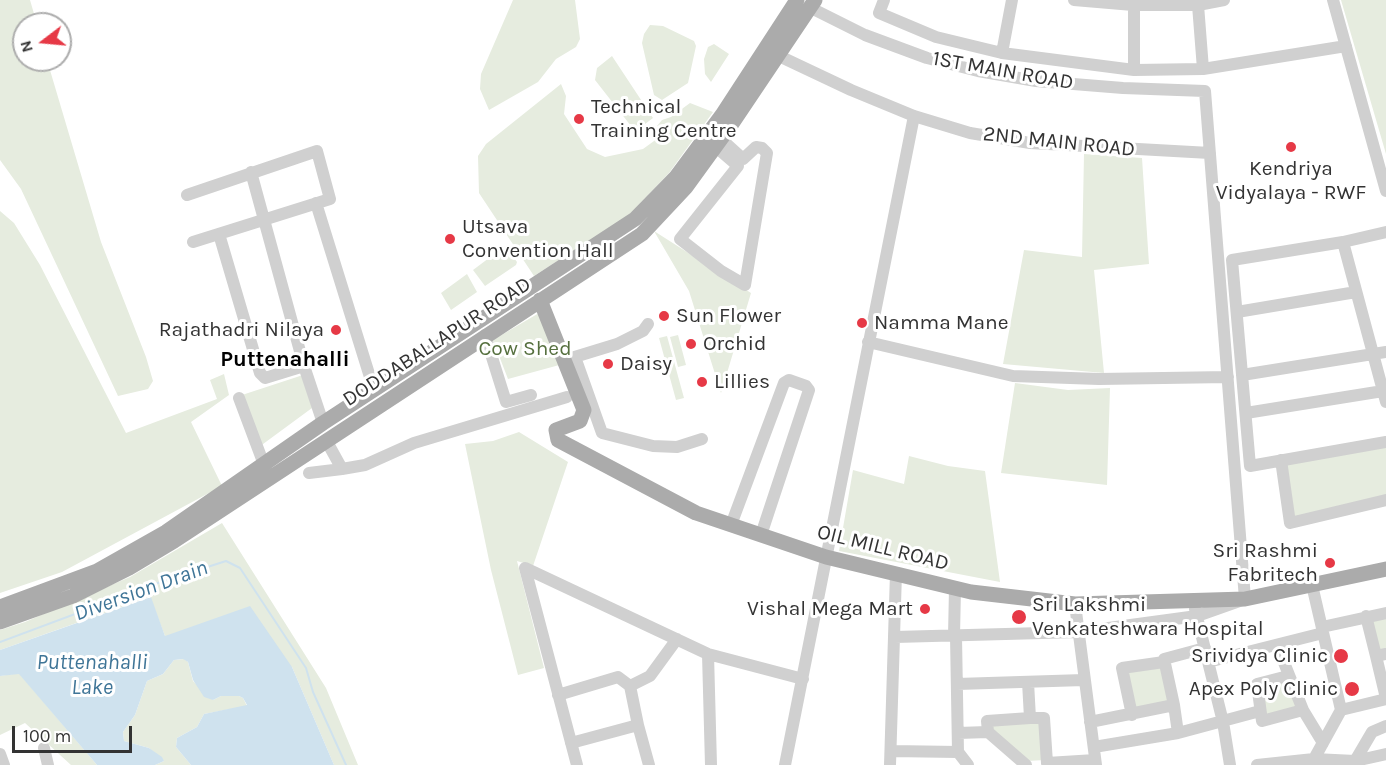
<!DOCTYPE html>
<html>
<head>
<meta charset="utf-8">
<style>
	body { margin:0 }
	#map { position:relative; width:1386px; height:765px; overflow:hidden; background:#fff; font-family:Karla,sans-serif }
	canvas { display:block }
	.north { position:absolute; left:12px; top:12px; width:60px; height:60px; box-sizing:border-box; background:#fff; border:2px solid #adadad; border-radius:50%; rotate:254deg; font-size:16px; font-weight:700; line-height:24px; text-align:center; color:#333 }
	.north::after { content:''; display:block; margin:auto; width:21px; height:27px; background:#e63946; clip-path:polygon(50% 0,100% 100%,50% 72%,0 100%) }
	.scale { position:absolute; left:12px; top:726px; width:120px; height:27px; box-sizing:border-box; border:3px solid #333; border-top:0; padding-left:8px; font-size:18px; line-height:21px; white-space:nowrap; color:#333; -webkit-text-stroke:4px #fff; paint-order:stroke }
</style>
</head>
<body>
<div id="map">
<canvas width="1386" height="765"></canvas>
<div class="north">N</div>
<div class="scale">100 m</div>
</div>
<script>
const c = document.querySelector('canvas').getContext('2d');
c.lineJoin = 'round';
function paint(path, color) { c.fillStyle = color; c.fill(path, 'evenodd'); }
const poly = rows => new Path2D(rows.map(r => 'M' + r).join(''));
function stroke(path, color, width, dash) { c.strokeStyle = color; c.lineWidth = width; c.lineCap = dash ? 'butt' : 'round'; c.setLineDash(dash || []); c.stroke(path); }
function label(font, color, halo, rows, align = 'center') {
  c.font = font + ' Karla,sans-serif'; c.lineWidth = 6; c.setLineDash([]); c.textBaseline = 'middle'; c.strokeStyle = halo; c.fillStyle = color; for (const [text, x, y, turn = 0] of rows) {
    c.save(); c.translate(x, y); c.rotate((+turn || 0) * Math.PI / 180); c.textAlign = isNaN(turn) ? turn : align; if (halo) c.strokeText(text, 0, 0); c.fillText(text, 0, 0); c.restore();
  }
}
paint(poly([
	[0,0,30,0,37,24,24,24,24,60,47,60,101,242,146,357,153,381,148,389,118,396,21,189,0,160],
	[513,0,575,0,580,39,576,47,556,59,538,82,489,110,480,89,481,74],
	[1341,0,1386,0,1386,154],
	[650,25,663,26,694,41,696,46,688,83,662,100,654,95,642,43,644,34],
	[714,44,729,54,711,82,705,74,704,59,708,47],
	[612,56,653,118,641,127,631,126,595,80,597,68],
	[561,84,566,96,564,114,587,149,605,157,643,149,665,133,657,126,662,120,671,117,690,103,713,112,669,173,629,215,534,276,479,193,478,156,486,144],
	[1084,154,1142,158,1149,264,1094,270,1104,373,1003,364,1024,250,1082,257],
	[0,211,14,223,40,265,126,433,217,399,210,380,224,374,229,395,191,422,222,486,62,572,0,593],
	[654,231,751,293,721,393,689,291],
	[505,246,517,262,516,265,485,286,473,270],
	[467,274,477,292,451,310,441,293],
	[539,313,563,364,508,379,493,340],
	[678,335,686,365,678,367,670,337],
	[667,336,684,398,676,400,659,338],
	[303,375,312,408,259,447,242,395],
	[1015,383,1068,390,1110,388,1107,485,1001,473],
	[519,432,568,462,533,566,517,561,544,668,518,675,491,570,465,444,493,441],
	[1386,442,1386,500,1290,523,1281,460],
	[909,456,948,466,985,471,1000,582,839,551,853,470,904,484],
	[222,523,326,688,358,765,334,765,292,667,165,636,150,597,0,650,0,630,25,622,130,577],
	[1386,614,1386,653,1377,654,1367,618],
	[184,659,188,662,193,681,213,700,221,696,239,696,243,698,247,706,204,714,197,727,177,738,176,747,191,765,155,765,164,761,149,748,124,741,123,732,135,715,147,681,163,674,174,660],
	[1163,664,1172,702,1134,711,1126,669],
	[19,673,97,765,71,765,25,723,0,735,0,676],
	[1286,679,1298,709,1263,717,1260,686],
	[1042,720,1045,760,1027,761,991,732,990,723]
]), '#e6ecdf');
paint(poly([
	[151,597,165,636,250,606,292,667,334,765,191,765,176,747,177,738,197,727,204,714,247,705,243,698,239,696,221,696,213,700,204,697,193,680,188,662,183,659,174,660,163,674,147,681,135,715,123,732,124,741,149,748,162,757,164,761,155,765,97,765,19,674,0,676,0,650]
]), '#cfe2ee');
stroke(poly([
	[0,642,158,583,226,561,240,568,306,668,313,692,346,765]
]), '#cfe2ee', 2);
stroke(poly([
	[884,0,879,13,936,37,1002,53,1134,70,1203,69,1346,46],
	[1074,0,1133,5,1198,5,1224,0],
	[1134,0,1134,70],
	[1333,0,1386,191],
	[1198,5,1203,69],
	[811,8,865,35,927,58,978,71,1036,81,1123,88,1205,91,1245,599,1197,616,1079,632,895,637],
	[1002,53,1012,0],
	[779,56,851,90,914,116,970,133,1030,143,1210,153],
	[716,147,738,166,680,239,721,271,745,285,767,153,762,148,756,147,743,159,721,139],
	[251,172,304,366,323,423],
	[187,195,317,151,330,199,193,242],
	[316,203,374,390],
	[1386,232,1343,242,1232,260,1250,466,1386,442],
	[219,234,260,373,265,378,304,366],
	[1343,242,1386,402],
	[1237,312,1356,292],
	[485,335,506,402,531,395],
	[868,342,1013,376,1099,379,1228,377],
	[575,357,602,433,653,446,677,447,702,439],
	[568,359,617,344,643,331,648,324],
	[1242,375,1386,352],
	[239,398,266,470],
	[1246,413,1383,391],
	[326,440,342,469,365,465,414,443,567,397],
	[1281,460,1290,523,1386,500],
	[309,473,342,469],
	[731,525,784,383,789,380,806,386,809,390,761,535],
	[1312,585,1341,710,1314,759],
	[1075,604,1096,765],
	[1195,609,1223,722,1230,765],
	[1366,616,1376,656,1386,654],
	[1322,627,1386,613],
	[954,636,955,588],
	[956,636,958,752],
	[1277,645,1303,710,1323,743],
	[708,654,711,765],
	[1376,656,1386,698],
	[1208,662,1323,633],
	[1288,676,1257,684,1262,721,1303,710],
	[1028,682,1030,718,1044,718,1047,763,1095,760],
	[957,684,1084,680],
	[558,695,618,677,630,686],
	[1174,705,1164,659,1205,648],
	[1341,710,1386,699],
	[1132,715,1122,668,1164,662],
	[1090,722,1174,705,1178,733],
	[638,725,649,765],
	[988,732,987,721,1030,718],
	[958,733,988,732,1026,765],
	[571,743,638,725,630,686,650,676,677,639],
	[1094,747,1178,733,1260,711],
	[44,748,48,765],
	[891,751,958,752],
	[958,752,968,765],
	[0,754,4,765],
	[1355,761,1372,732,1386,726],
	[577,765,525,568,708,654,803,679],
	[785,765,914,116],
	[890,765,896,573],
	[1257,765,1314,759,1355,761,1386,754]
]), '#d0d0d0', 12);
stroke(poly([
	[540,300,584,410,580,421,556,430,558,440,696,513,826,557,971,592,1075,604,1245,599,1386,569],
	[0,607,97,571,166,532,323,423,635,219,676,177,722,115,797,0],
	[0,622,73,596,129,568,174,541,642,234,686,187,731,125,815,0]
]), '#ababab', 15);
for (const [x, y, r, color] of [
	[579,119,6,"#e63946"],
	[1291,147,6,"#e63946"],
	[450,239,6,"#e63946"],
	[664,316,6,"#e63946"],
	[862,323,6,"#e63946"],
	[336,330,6,"#e63946"],
	[691,344,6,"#e63946"],
	[608,364,6,"#e63946"],
	[702,382,6,"#e63946"],
	[1330,563,6,"#e63946"],
	[925,609,6,"#e63946"],
	[1019,617,8,"#e63946"],
	[1341,656,8,"#e63946"],
	[1352,689,8,"#e63946"]
]) { const dot = new Path2D(); dot.arc(x, y, r, 0, 2 * Math.PI); c.fillStyle = color; c.fill(dot); stroke(dot, '#fff', 2); }
label('21px', '#333', '#fff', [
	["1ST MAIN ROAD",1003,71,10],
	["2ND MAIN ROAD",1059,142,6],
	["DODDABALLAPUR ROAD",437,342,-33],
	["OIL MILL ROAD",883,548,14]
]);
label('21px', '#333', '#fff', [
	["Technical",591,107],
	["Training Centre",591,131],
	["Kendriya",1291,169,"center"],
	["Vidyalaya - RWF",1291,193,"center"],
	["Utsava",462,227],
	["Convention Hall",462,251],
	["Sun Flower",676,316],
	["Namma Mane",874,323],
	["Rajathadri Nilaya",324,330,"right"],
	["Orchid",703,344],
	["Daisy",620,364],
	["Lillies",714,382],
	["Sri Rashmi",1318,551,"right"],
	["Fabritech",1318,575,"right"],
	["Sri Lakshmi",1032,605],
	["Venkateshwara Hospital",1032,629],
	["Vishal Mega Mart",913,609,"right"],
	["Srividya Clinic",1328,656,"right"],
	["Apex Poly Clinic",1338,689,"right"]
], 'left');
label('21px', '#56703f', '#fff', [
	["Cow Shed",525,349]
]);
label('bold 22px', '#000', '#fff', [
	["Puttenahalli",285,360]
]);
label('italic 22px', '#3f7597', '#fff', [
	["Diversion Drain",141,591,-20],
	["Puttenahalli",92,663],
	["Lake",92,688]
]);
</script>
</body>
</html>
